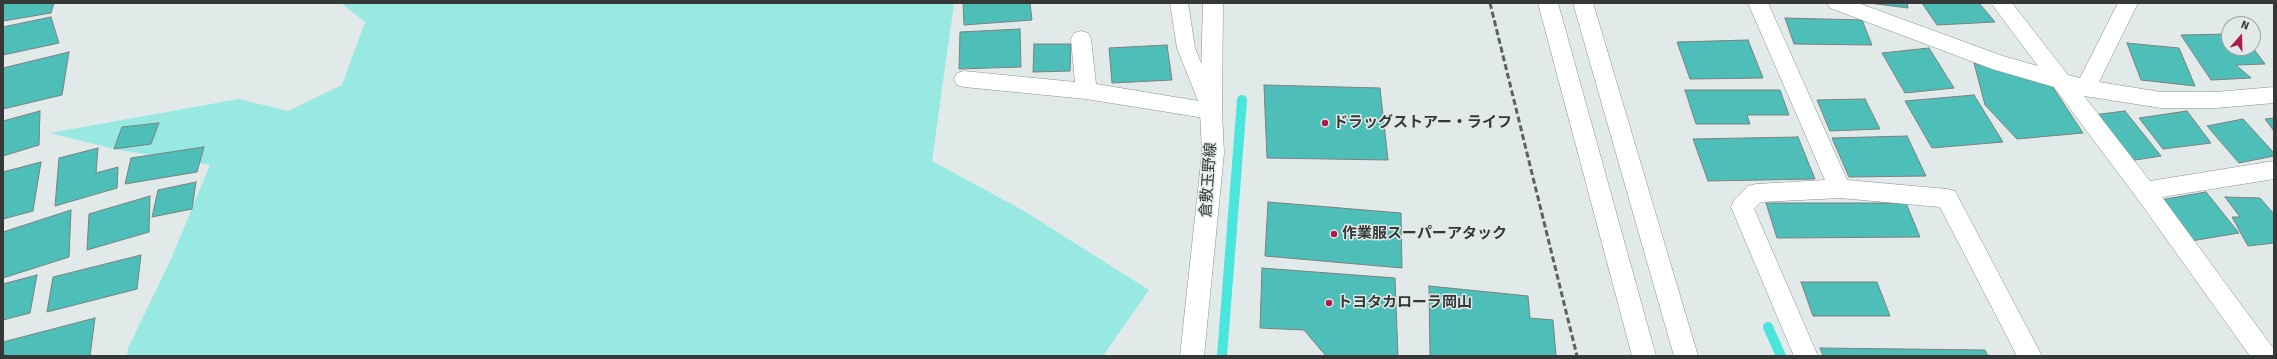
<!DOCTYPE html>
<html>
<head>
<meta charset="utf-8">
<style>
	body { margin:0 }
	#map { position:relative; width:2277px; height:359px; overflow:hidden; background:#e2e9e9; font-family:Signika,sans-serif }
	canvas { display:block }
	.frame { position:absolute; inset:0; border:4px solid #353837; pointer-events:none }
	.north { position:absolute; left:2221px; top:16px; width:40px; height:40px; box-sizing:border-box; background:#e2e9e9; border:1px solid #9da2a2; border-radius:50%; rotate:20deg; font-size:11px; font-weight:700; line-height:16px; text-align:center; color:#353837 }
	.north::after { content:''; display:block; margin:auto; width:14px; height:18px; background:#ae1b49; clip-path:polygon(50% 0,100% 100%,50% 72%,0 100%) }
</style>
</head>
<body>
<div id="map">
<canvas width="2277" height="359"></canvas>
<div class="frame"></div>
<div class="north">N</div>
</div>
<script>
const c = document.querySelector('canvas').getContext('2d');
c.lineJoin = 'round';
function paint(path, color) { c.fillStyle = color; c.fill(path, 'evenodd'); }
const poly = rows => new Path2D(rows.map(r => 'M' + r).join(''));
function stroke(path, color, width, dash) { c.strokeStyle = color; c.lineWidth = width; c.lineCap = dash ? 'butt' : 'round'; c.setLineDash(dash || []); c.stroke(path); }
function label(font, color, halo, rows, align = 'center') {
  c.font = font + ' Signika,"Noto Sans JP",sans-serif'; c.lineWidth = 3; c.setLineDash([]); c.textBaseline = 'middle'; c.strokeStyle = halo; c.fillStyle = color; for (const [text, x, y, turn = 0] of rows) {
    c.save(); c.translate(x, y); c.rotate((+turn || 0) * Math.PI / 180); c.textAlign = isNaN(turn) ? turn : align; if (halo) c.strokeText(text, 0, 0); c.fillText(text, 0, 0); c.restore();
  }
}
paint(poly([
	[341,3,954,3,932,161,1024,211,1149,290,1103,356,127,356,128,348,171,259,210,165,114,149,50,133,239,99,288,111,342,85,365,22]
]), '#99e9e3');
stroke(poly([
	[1768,327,1781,356],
	[1222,356,1242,100]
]), '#49e6de', 10);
const building = poly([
	[3,3,54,3,51,13,3,21,3,3],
	[963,3,1030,3,1032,20,964,25,963,3],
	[1869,3,1907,3,1908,8,1869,3],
	[1922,3,1979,3,1995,22,1937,25,1922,3],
	[51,17,59,43,3,55,3,27,51,17],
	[1785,18,1862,20,1872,45,1794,44,1785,18],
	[1020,29,1021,67,959,69,960,32,1020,29],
	[2229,34,2229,48,2253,48,2265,64,2236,65,2251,78,2211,80,2181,35,2229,34],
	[1748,40,1763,78,1690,79,1677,42,1748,40],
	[2127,43,2179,48,2195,86,2141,80,2127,43],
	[1034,44,1071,44,1070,71,1033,72,1034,44],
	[1167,45,1172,80,1112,83,1109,48,1167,45],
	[1929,48,1954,88,1905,93,1882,53,1929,48],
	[69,52,62,95,3,109,3,68,69,52],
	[1974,63,2052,86,2083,133,2017,139,1985,105,1974,63],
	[1264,85,1380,88,1388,160,1267,158,1264,85],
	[1685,90,1780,90,1789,115,1747,115,1750,124,1696,124,1685,90],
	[1974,95,2003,142,1932,148,1905,101,1974,95],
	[1865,99,1880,129,1830,131,1817,100,1865,99],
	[40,111,39,145,3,156,3,121,40,111],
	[2125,111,2161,156,2129,161,2093,115,2125,111],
	[2187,111,2211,143,2163,149,2139,118,2187,111],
	[2274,118,2274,131,2265,119,2274,118],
	[2243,119,2274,153,2274,156,2239,163,2207,126,2243,119],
	[159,123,151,144,114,149,122,127,159,123],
	[1907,136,1926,176,1849,177,1832,138,1907,136],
	[1798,137,1815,179,1708,181,1693,139,1798,137],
	[204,147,197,172,125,184,131,158,204,147],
	[98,148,96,173,118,167,117,188,55,206,59,158,98,148],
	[41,162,33,211,3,219,3,172,41,162],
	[196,182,192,209,152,217,158,190,196,182],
	[2206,192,2239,233,2185,242,2154,201,2206,192],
	[150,196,149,232,87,250,89,214,150,196],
	[2225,197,2260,198,2274,214,2274,243,2248,246,2232,217,2240,217,2225,197],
	[1268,202,1401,213,1402,268,1265,256,1268,202],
	[1766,203,1906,203,1920,237,1777,238,1766,203],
	[71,210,69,257,3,278,3,232,71,210],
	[141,255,137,289,47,312,53,277,141,255],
	[1262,268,1395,278,1398,356,1326,356,1304,330,1260,328,1262,268],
	[37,275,30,313,3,320,3,284,37,275],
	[1801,282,1877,282,1890,316,1813,316,1801,282],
	[1429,286,1528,296,1530,318,1553,320,1556,356,1430,356,1429,286],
	[95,318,90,356,3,356,3,342,95,318],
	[1820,348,1985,350,1988,356,1823,356,1820,348]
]);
paint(building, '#4dbfb8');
stroke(building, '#7a8180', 1);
const service = poly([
	[1170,3,1188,3,1195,48,1219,108,1216,113,1210,115,1204,113,1201,108,1177,48,1170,3]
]);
const minor = poly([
	[1748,3,1768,3,1847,180,1947,189,1955,191,2042,356,2017,356,1940,207,1840,198,1761,202,1754,209,1818,356,1794,356,1731,207,1734,200,1748,186,1756,184,1825,180,1748,3],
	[1827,3,1858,3,2003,56,2038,66,1991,3,2012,3,2068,75,2080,78,2118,3,2138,3,2099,82,2161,92,2216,92,2274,87,2274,103,2216,108,2161,108,2084,96,2150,181,2274,161,2274,179,2162,197,2273,348,2274,356,2250,356,2137,198,2054,87,1992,69,1830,8,1827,3],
	[1081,31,1088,33,1091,39,1096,84,1211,103,1218,105,1222,111,1218,117,1211,119,1086,99,964,87,957,85,954,79,957,73,964,71,1075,82,1071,39,1074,33,1081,31]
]);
const tertiary = poly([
	[1538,3,1558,3,1656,356,1632,356,1538,3],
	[1573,3,1593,3,1698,356,1674,356,1573,3]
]);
const primary = poly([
	[1203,3,1223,3,1222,111,1224,153,1204,356,1180,356,1202,153,1200,111,1203,3]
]);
stroke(service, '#8a9090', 1);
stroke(minor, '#8a9090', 1);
stroke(tertiary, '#8a9090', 1);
stroke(primary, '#8a9090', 1);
paint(service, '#fff');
paint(minor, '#fff');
paint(tertiary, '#fff');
paint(primary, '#fff');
stroke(poly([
	[1490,3,1577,356]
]), '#5d6160', 3, [6, 3]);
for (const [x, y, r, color] of [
	[1325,123,4,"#ae1b49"],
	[1334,234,4,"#ae1b49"],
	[1329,303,4,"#ae1b49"]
]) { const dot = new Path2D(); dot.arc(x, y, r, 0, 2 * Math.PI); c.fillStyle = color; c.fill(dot); stroke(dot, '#e2e9e9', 1.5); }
label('bold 15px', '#353837', '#e2e9e9', [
	["ドラッグストアー・ライフ",1333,123],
	["作業服スーパーアタック",1342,234],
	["トヨタカローラ岡山",1337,303]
], 'left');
label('15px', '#353837', '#e2e9e9', [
	["倉敷玉野線",1209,180,-86]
]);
</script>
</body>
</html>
